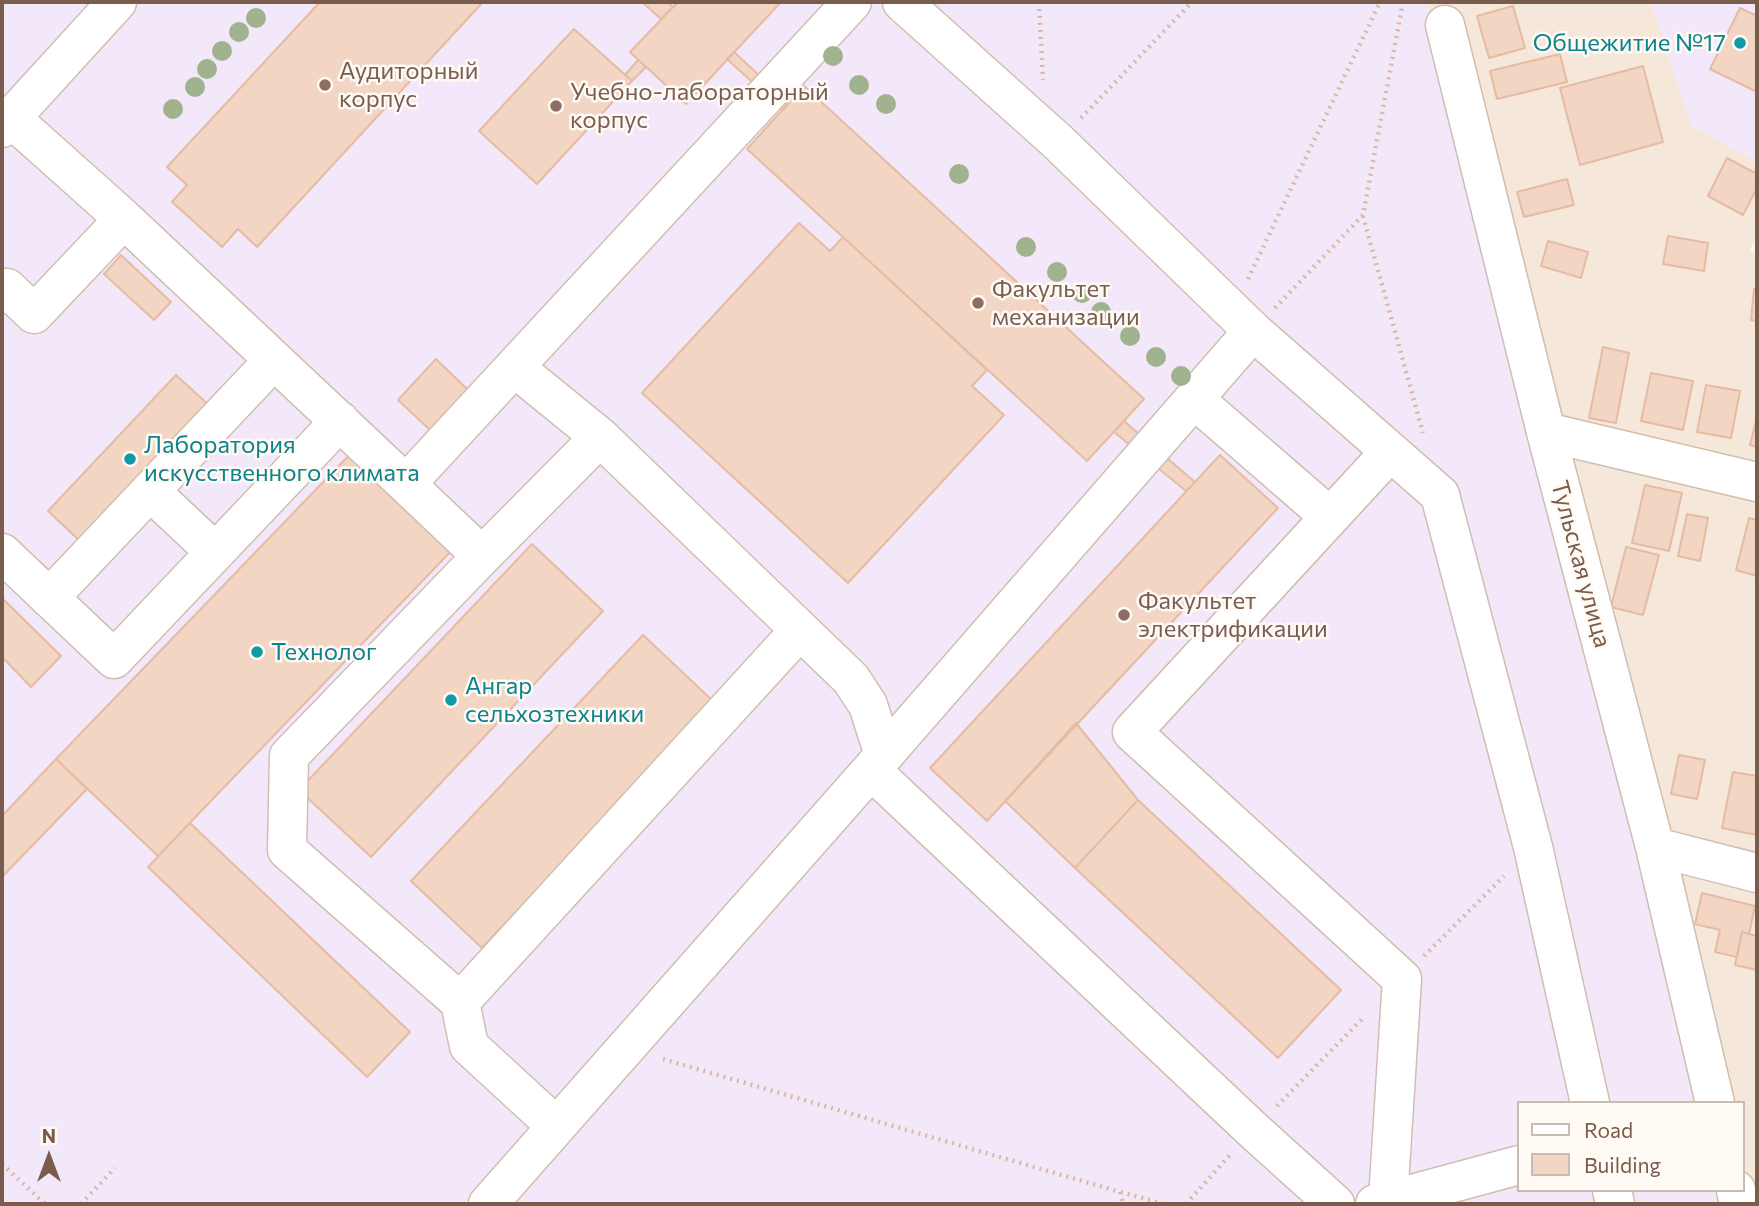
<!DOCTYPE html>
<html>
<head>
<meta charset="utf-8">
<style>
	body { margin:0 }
	#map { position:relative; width:1759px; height:1206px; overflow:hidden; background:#fdf6ec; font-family:Commissioner,sans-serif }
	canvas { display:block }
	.frame { position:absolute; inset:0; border:4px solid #7a5c4d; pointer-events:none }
	.legend { position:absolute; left:1517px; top:1101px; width:228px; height:91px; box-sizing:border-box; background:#fffaf3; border:2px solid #cabbb1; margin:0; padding:9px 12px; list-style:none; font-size:21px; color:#7a5c4d }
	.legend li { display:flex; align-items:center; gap:14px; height:35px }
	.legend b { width:35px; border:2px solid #cabbb1 }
	.north { position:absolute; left:14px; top:1122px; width:70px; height:70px; -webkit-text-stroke:5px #fffaf3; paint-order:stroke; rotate:0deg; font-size:19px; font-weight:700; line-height:28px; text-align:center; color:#7a5c4d }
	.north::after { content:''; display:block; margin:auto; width:24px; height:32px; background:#7a5c4d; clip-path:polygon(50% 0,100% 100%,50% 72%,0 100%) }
</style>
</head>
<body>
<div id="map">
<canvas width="1759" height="1206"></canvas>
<div class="frame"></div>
<ul class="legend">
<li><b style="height:9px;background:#fff"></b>Road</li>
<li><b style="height:19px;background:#f3d5c3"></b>Building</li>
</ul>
<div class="north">N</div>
</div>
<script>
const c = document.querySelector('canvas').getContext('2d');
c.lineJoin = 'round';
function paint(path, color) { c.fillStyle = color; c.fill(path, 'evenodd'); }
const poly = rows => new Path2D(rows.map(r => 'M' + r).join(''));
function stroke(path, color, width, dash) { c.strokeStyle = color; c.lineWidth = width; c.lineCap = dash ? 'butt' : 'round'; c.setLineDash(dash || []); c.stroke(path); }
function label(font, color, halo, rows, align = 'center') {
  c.font = font + ' Commissioner,sans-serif'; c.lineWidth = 5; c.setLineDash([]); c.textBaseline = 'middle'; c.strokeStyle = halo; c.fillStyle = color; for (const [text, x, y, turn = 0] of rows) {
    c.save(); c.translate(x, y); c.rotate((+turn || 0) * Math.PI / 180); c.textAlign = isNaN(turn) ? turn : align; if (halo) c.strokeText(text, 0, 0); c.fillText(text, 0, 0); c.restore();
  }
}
paint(poly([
	[1426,2,1651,2,1691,124,1757,162,1757,235,1750,251,1757,254,1757,1204,1743,1190,1743,1103,1708,1103,1474,172]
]), '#f5e8da');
paint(poly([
	[2,2,1426,2,1474,172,1708,1103,1519,1103,1519,1190,1728,1190,1731,1204,2,1204],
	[1651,2,1757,2,1757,162,1691,125]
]), '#f3e8fa');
const building = poly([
	[320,2,483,2,257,247,238,229,222,247,172,202,187,185,167,167,320,2],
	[642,2,667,2,673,7,661,19,642,2],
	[678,2,781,2,686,104,630,52,678,2],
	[1513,6,1525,48,1489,58,1477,16,1513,6],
	[1740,8,1757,16,1757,92,1710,69,1740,8],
	[574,29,632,81,537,184,479,131,574,29],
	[734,52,789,103,783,110,727,59,734,52],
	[1560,54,1567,82,1497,99,1490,71,1560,54],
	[638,60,646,67,632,81,625,75,638,60],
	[1643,66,1663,142,1580,165,1560,88,1643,66],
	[804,86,1144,399,1087,461,747,149,804,86],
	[1727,158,1757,174,1757,188,1743,215,1708,196,1727,158],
	[1567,179,1574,205,1524,217,1517,192,1567,179],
	[799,223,830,251,843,237,987,370,972,386,1004,415,848,583,642,393,799,223],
	[1668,236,1708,243,1704,271,1663,264,1668,236],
	[1548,241,1588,252,1581,278,1541,266,1548,241],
	[121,255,171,302,154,320,104,274,121,255],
	[1754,289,1757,289,1757,321,1751,320,1754,289],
	[1603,347,1629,353,1616,423,1589,418,1603,347],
	[436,359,468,390,430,430,398,400,436,359],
	[1651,373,1693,381,1683,430,1641,421,1651,373],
	[176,375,212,408,83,544,48,511,176,375],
	[1706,385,1740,391,1731,438,1697,432,1706,385],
	[1757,417,1757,447,1750,445,1757,417],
	[1124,421,1195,482,1186,491,1114,432,1124,421],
	[356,448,457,545,158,856,56,759,356,448],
	[1220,455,1278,508,987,821,930,768,1220,455],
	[1645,485,1682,493,1669,551,1632,543,1645,485],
	[1687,514,1708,518,1700,561,1678,556,1687,514],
	[1749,518,1757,520,1757,576,1736,570,1749,518],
	[532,544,603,611,371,857,299,790,532,544],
	[1626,547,1659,555,1643,615,1611,607,1626,547],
	[2,598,61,656,31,687,2,657,2,598],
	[643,635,714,702,482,948,411,881,643,635],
	[1076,723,1138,800,1075,868,1005,801,1076,723],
	[1679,755,1705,760,1697,799,1671,794,1679,755],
	[56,759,87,789,2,877,2,816,56,759],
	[1733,772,1757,776,1757,835,1722,828,1733,772],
	[1138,800,1341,990,1278,1058,1075,868,1138,800],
	[190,823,410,1032,367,1077,148,867,190,823],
	[1702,893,1755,906,1749,934,1742,932,1737,957,1715,952,1720,930,1695,924,1702,893],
	[1742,932,1757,936,1757,970,1735,965,1742,932]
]);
paint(building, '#f3d5c3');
stroke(building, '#e6bba3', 2);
const minor = poly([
	[1445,25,1546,432,1655,847,1715,1103],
	[11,118,124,219,406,484,852,2],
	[2,128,117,2],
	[2,294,7,288,34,314,124,219],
	[1253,331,1440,495,1533,847,1590,1103],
	[514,367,600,437,851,679,868,705,884,755],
	[1194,399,1330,517],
	[1546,432,1757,482],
	[406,484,482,556,289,756,287,850,460,1002,800,630],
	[150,491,215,552],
	[2,553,114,659,340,421],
	[482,556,600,437],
	[49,598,274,360],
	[871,770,1253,1130,1335,1204],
	[1655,847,1757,873],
	[460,1002,469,1046,556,1126],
	[1612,1190,1615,1204],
	[1736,1190,1739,1204],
	[1388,1200,1402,979,1132,732,1390,452],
	[488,1204,871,770,1253,331,1058,142,902,2],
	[1375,1204,1519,1165]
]);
stroke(minor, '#d1beb0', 41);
stroke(poly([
	[1039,2,1043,80],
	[1081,118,1192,2],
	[1363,216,1423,433],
	[1248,279,1380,2],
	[1275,308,1363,215,1403,2],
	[1424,956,1504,876],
	[663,1059,1120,1192,1123,1204],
	[1277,1106,1364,1017],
	[2,1164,45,1204],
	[1121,1192,1163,1204],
	[81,1204,115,1168],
	[1186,1204,1230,1155]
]), '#d9b8a5', 4.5, [2, 5]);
stroke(minor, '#fff', 38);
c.fillStyle = '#a0b28e';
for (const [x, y] of [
	[256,18],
	[239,32],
	[222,51],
	[833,56],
	[207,69],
	[859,85],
	[195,87],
	[886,104],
	[173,109],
	[959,174],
	[1026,247],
	[1057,272],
	[1082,293],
	[1101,312],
	[1130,336],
	[1156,357],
	[1181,376]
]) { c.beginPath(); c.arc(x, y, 10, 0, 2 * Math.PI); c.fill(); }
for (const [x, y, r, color] of [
	[1740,43,7,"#0f9aa8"],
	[325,85,7,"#8d6e63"],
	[556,106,7,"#8d6e63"],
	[978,303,7,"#8d6e63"],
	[130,459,7,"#0f9aa8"],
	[1124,615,7,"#8d6e63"],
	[257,652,7,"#0f9aa8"],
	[451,700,7,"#0f9aa8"]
]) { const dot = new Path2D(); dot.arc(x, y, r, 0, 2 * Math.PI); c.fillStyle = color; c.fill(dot); stroke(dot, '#fffaf3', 2.5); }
label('24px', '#0d838f', '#fffaf3', [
	["Общежитие №17",1726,43,"right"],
	["Лаборатория",144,445],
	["искусственного климата",144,473],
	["Технолог",271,652],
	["Ангар",465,686],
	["сельхозтехники",465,714]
], 'left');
label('24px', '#785e54', '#fffaf3', [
	["Аудиторный",339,71],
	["корпус",339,99],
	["Учебно-лабораторный",570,92],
	["корпус",570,120],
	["Факультет",992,289],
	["механизации",992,317],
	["Факультет",1138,601],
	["электрификации",1138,629]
], 'left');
label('24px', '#7a5c4d', '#fffaf3', [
	["Тульская улица",1581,564,75]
]);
</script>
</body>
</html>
